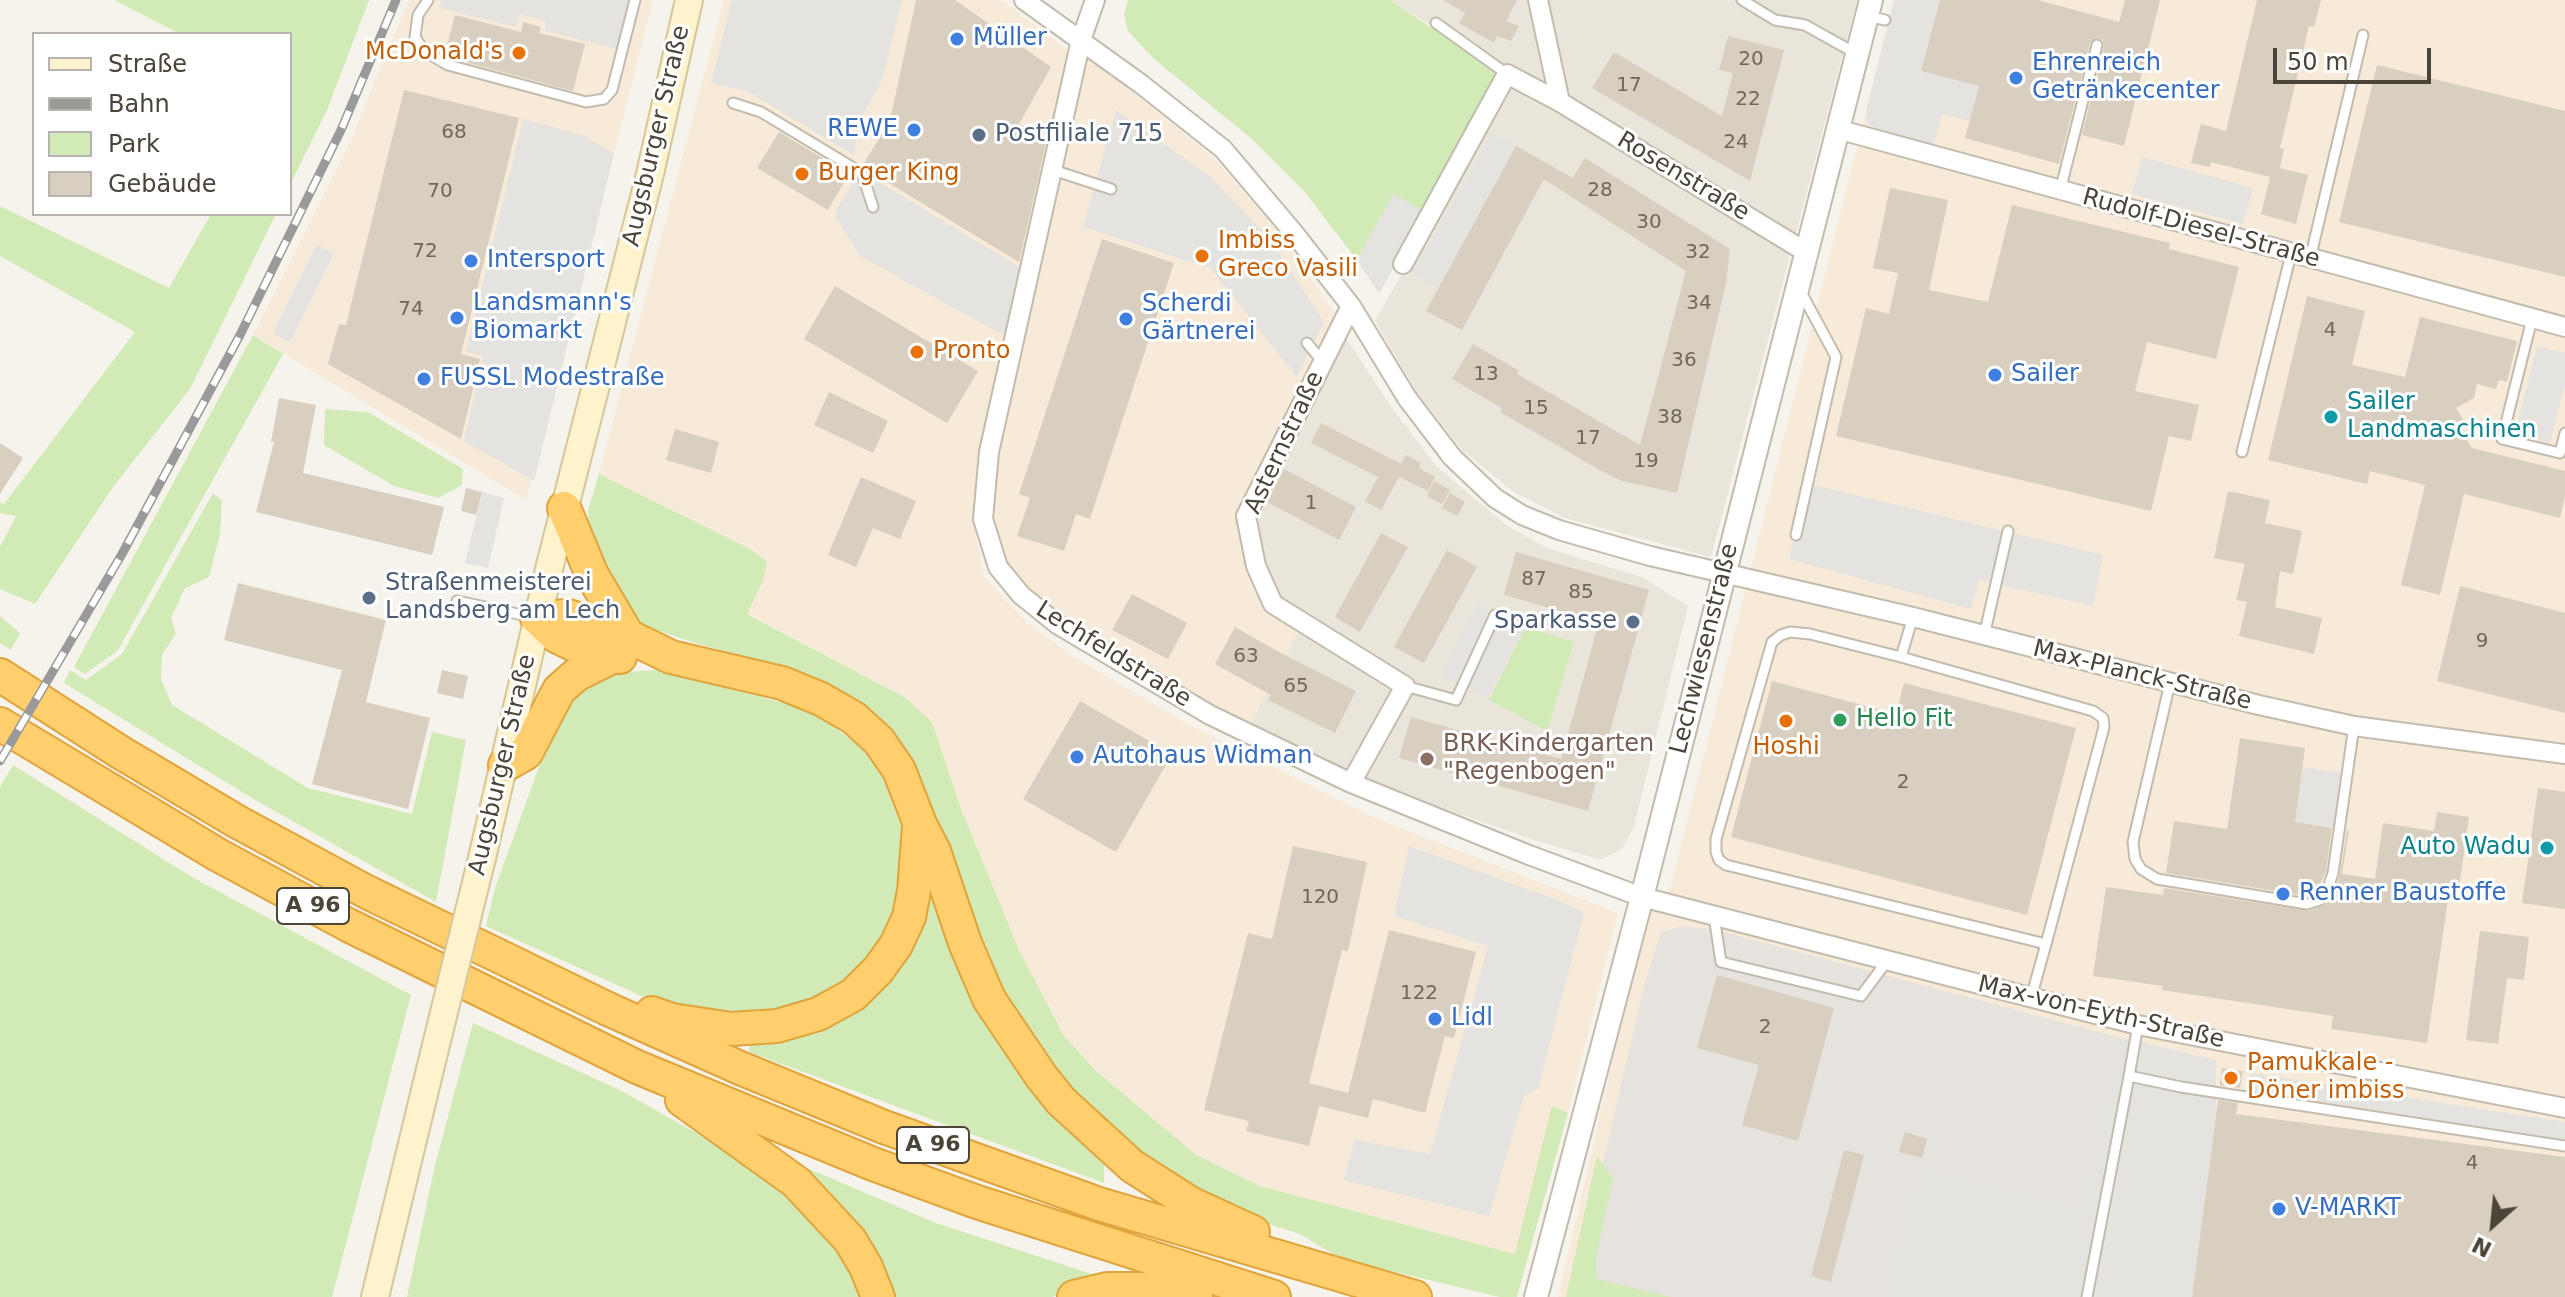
<!DOCTYPE html>
<html>
<head>
<meta charset="utf-8">
<style>
	body { margin:0 }
	#map { position:relative; width:2565px; height:1297px; overflow:hidden; background:#f6f3ec; font-family:"DejaVu Sans",sans-serif }
	canvas { display:block }
	.legend { position:absolute; left:32px; top:32px; width:260px; height:184px; box-sizing:border-box; background:#fff; border:2px solid #b7b4b0; margin:0; padding:10px 14px; list-style:none; font-size:24px; color:#4b4439 }
	.legend li { display:flex; align-items:center; gap:16px; height:40px }
	.legend b { width:40px; border:2px solid #b7b4b0 }
	.north { position:absolute; left:2453px; top:1185px; width:80px; height:80px; -webkit-text-stroke:6px #fff; paint-order:stroke; rotate:207deg; font-size:22px; font-weight:700; line-height:32px; text-align:center; color:#4b4439 }
	.north::after { content:''; display:block; margin:auto; width:28px; height:36px; background:#4b4439; clip-path:polygon(50% 0,100% 100%,50% 72%,0 100%) }
	.scale { position:absolute; left:2273px; top:48px; width:158px; height:36px; box-sizing:border-box; border:4px solid #4b4439; border-top:0; padding-left:10px; font-size:24px; line-height:28px; white-space:nowrap; color:#4b4439; -webkit-text-stroke:6px #fff; paint-order:stroke }
</style>
</head>
<body>
<div id="map">
<canvas width="2565" height="1297"></canvas>
<ul class="legend">
<li><b style="height:10px;background:#fff3cd"></b>Straße</li>
<li><b style="height:10px;background:#9a9a9a"></b>Bahn</li>
<li><b style="height:22px;background:#d2eab5"></b>Park</li>
<li><b style="height:22px;background:#d8cfc1"></b>Gebäude</li>
</ul>
<div class="north">N</div>
<div class="scale">50 m</div>
</div>
<script>
const c = document.querySelector('canvas').getContext('2d');
c.lineJoin = 'round';
function paint(path, color) { c.fillStyle = color; c.fill(path, 'evenodd'); }
const poly = rows => new Path2D(rows.map(r => 'M' + r).join(''));
function stroke(path, color, width, dash) { c.strokeStyle = color; c.lineWidth = width; c.lineCap = dash ? 'butt' : 'round'; c.setLineDash(dash || []); c.stroke(path); }
function label(font, color, halo, rows, align = 'center') {
  c.font = font + ' "DejaVu Sans",sans-serif'; c.lineWidth = 6; c.setLineDash([]); c.textBaseline = 'middle'; c.strokeStyle = halo; c.fillStyle = color; for (const [text, x, y, turn = 0] of rows) {
    c.save(); c.translate(x, y); c.rotate((+turn || 0) * Math.PI / 180); c.textAlign = isNaN(turn) ? turn : align; if (halo) c.strokeText(text, 0, 0); c.fillText(text, 0, 0); c.restore();
  }
}
paint(poly([
	[1390,0,1857,0,1711,557,1565,518,1514,492,1462,450,1416,391,1375,321,1408,263,1434,27],
	[1344,335,1392,408,1437,467,1506,525,1547,548,1642,577,1688,606,1634,826,1622,849,1600,860,1535,840,1384,788,1250,725,1300,628,1279,599,1265,564,1254,516]
]), '#eae5da');
paint(poly([
	[409,0,653,0,526,500,253,335,352,137],
	[724,0,1001,0,1067,50,1046,170,984,451,974,525,984,576,1007,602,1028,623,1071,655,1184,722,1373,817,1618,913,1568,1113,1552,1107,1515,1255,1260,1186,1196,1155,1095,1070,1064,1036,1019,950,961,809,932,722,906,698,747,613,763,580,750,549,599,474],
	[1894,0,2565,0,2565,1297,1558,1297,1622,1021,1652,910,1671,886],
	[1087,58,1140,98,1214,158,1285,240,1335,314,1238,518,1249,572,1300,628,1250,725,1170,685,1060,617,1025,588,1004,563,990,516,995,453]
]), '#f7ead8');
paint(poly([
	[1683,926,1712,929,2114,1036,2078,1208,1914,1167,1880,1297,1671,1297,1577,1275,1644,986,1661,932]
]), '#e6e2dd');
paint(poly([
	[114,0,369,0,327,110,290,185,290,34,180,34],
	[1128,0,1390,0,1500,74,1425,212,1393,195,1357,260,1304,191,1253,140,1153,58,1128,31,1124,14],
	[0,206,169,288,211,214,276,214,190,389,113,487,35,604,0,589,0,547,16,516,0,513,0,502,4,504,135,332,0,256],
	[253,335,283,354,118,650,85,674,74,667],
	[325,409,368,412,463,469,462,485,438,498,394,486,324,445],
	[599,474,750,549,767,562,763,580,747,614,906,698,932,722,961,809,1019,950,1064,1036,1095,1070,1196,1155,1260,1186,1515,1254,1552,1106,1568,1113,1517,1297,1500,1297,1341,1259,1300,1234,1223,1210,1170,1178,1069,1098,998,997,924,802,782,667,692,642,638,624,589,554,588,510],
	[213,493,222,501,220,534,209,577,185,588,171,618,176,634,162,654,161,679,172,705,308,788,412,814,432,732,466,740,436,902,250,797,64,683,70,670,86,680,122,654],
	[0,616,20,633,11,650,0,643],
	[1526,627,1574,642,1547,731,1489,700],
	[657,670,791,705,825,720,871,755,896,804,908,839,908,866,886,940,843,988,775,1018,677,1012,486,926,494,891,564,698,610,673],
	[13,765,192,877,411,995,332,1297,0,1297,0,787],
	[927,891,938,894,1104,1158,1104,1183,749,1052,750,1042,827,1026],
	[473,1023,620,1090,725,1149,786,1190,854,1268,866,1297,407,1297,435,1165],
	[1597,1156,1613,1179,1596,1257,1596,1279,1671,1297,1566,1297],
	[781,1157,936,1223,1104,1278,1052,1297,891,1297]
]), '#d2eab5');
paint(poly([
	[441,0,635,0,623,50,545,31,546,21,520,14,516,27,439,8],
	[732,0,902,0,882,80,855,130,855,156,749,92,711,83],
	[1894,0,1940,0,1921,70,1979,86,1970,121,1942,114,1933,147,1879,132,1867,122,1866,112],
	[1116,110,1211,177,1269,238,1324,322,1297,377,1210,268,1083,227],
	[523,119,583,135,614,154,534,481,464,441,483,356,466,352],
	[1492,133,1516,146,1438,288,1413,274],
	[2142,157,2253,188,2243,224,2132,194],
	[857,176,876,180,1022,269,1007,337,860,256,834,214],
	[1393,194,1425,212,1379,294,1357,260],
	[317,244,334,253,290,342,273,333],
	[2537,346,2565,353,2565,384,2550,443,2515,433],
	[1806,483,2103,555,2093,606,1979,580,1971,609,1789,559],
	[482,492,504,498,488,568,465,563],
	[1478,604,1523,629,1487,697,1441,674],
	[2303,767,2341,773,2334,828,2295,822],
	[1409,846,1560,901,1584,912,1538,1089,1524,1096,1489,1216,1343,1180,1355,1140,1430,1154,1488,946,1394,916],
	[2114,1036,2216,1060,2216,1112,2192,1297,1880,1297,1914,1167,2078,1208],
	[2252,1073,2565,1122,2565,1140,2249,1090]
]), '#e5e3e0');
paint(poly([
	[916,0,955,0,1051,67,1019,124,1047,139,1019,262,869,171,863,165,890,120],
	[1443,0,1517,0,1506,21,1519,26,1511,41,1497,36,1494,43,1459,23,1465,13],
	[1940,0,2038,0,2119,22,2125,0,2160,0,2124,146,2082,135,2104,47,2103,40,2098,38,2090,43,2059,164,1965,138,1979,86,1921,71],
	[2257,0,2321,0,2314,27,2309,26,2280,148,2284,149,2280,168,2308,175,2296,224,2261,214,2270,177,2211,162,2210,167,2191,163,2201,124,2226,131],
	[455,15,521,32,523,22,541,27,539,33,585,44,573,91,458,60,459,56,445,53],
	[1728,36,1784,50,1750,181,1592,88,1614,52,1722,116,1733,73,1719,70],
	[2377,65,2565,111,2565,277,2339,222],
	[404,90,519,118,461,354,480,359,461,439,328,364,339,324,346,325],
	[779,132,849,174,828,210,757,168],
	[1516,146,1573,178,1585,158,1730,249,1726,283,1677,493,1622,481,1603,472,1500,412,1502,408,1452,379,1473,344,1519,371,1517,374,1640,445,1686,271,1544,179,1462,330,1426,311],
	[1890,188,1948,200,1929,290,1988,302,2012,205,2170,243,2169,249,2239,267,2216,359,2147,342,2135,391,2199,405,2191,441,2169,436,2151,511,1836,436,1866,308,1889,314,1898,273,1873,268],
	[1102,239,1174,263,1090,519,1076,514,1064,551,1017,536,1030,498,1019,494],
	[835,286,978,371,947,423,804,339],
	[2307,296,2365,311,2352,365,2405,377,2420,317,2517,341,2507,382,2499,380,2496,389,2477,384,2474,398,2456,408,2466,424,2459,428,2472,448,2565,471,2565,496,2560,518,2464,494,2440,595,2401,585,2425,485,2370,471,2367,484,2268,460],
	[829,392,888,421,873,453,814,425],
	[279,398,316,405,303,473,444,507,432,555,256,512,274,442,271,442],
	[1321,423,1401,464,1406,455,1421,463,1419,468,1435,477,1428,491,1399,477,1381,510,1365,501,1378,477,1311,443],
	[675,429,719,442,711,473,666,460],
	[0,443,23,458,0,494],
	[1284,469,1356,507,1339,540,1267,502],
	[861,477,916,501,900,539,873,528,856,567,828,555],
	[1434,481,1450,490,1442,504,1427,496],
	[466,488,482,492,476,515,461,511],
	[2228,491,2270,500,2265,523,2302,531,2293,574,2280,571,2275,607,2322,618,2314,654,2239,636,2247,602,2236,600,2245,564,2214,558],
	[1450,493,1465,502,1457,516,1442,508],
	[1381,533,1408,547,1360,632,1335,617],
	[1447,550,1477,567,1424,663,1394,647],
	[1516,552,1649,590,1588,811,1399,758,1411,717,1561,759,1599,622,1504,595],
	[238,583,386,620,366,702,430,718,408,809,312,784,342,670,224,640],
	[2460,586,2565,613,2565,713,2437,681],
	[1132,594,1187,623,1168,659,1112,630],
	[1235,627,1277,651,1356,691,1335,733,1268,700,1271,695,1215,664],
	[442,670,468,676,463,699,437,693],
	[1772,681,1896,714,1904,683,2076,728,2027,915,1731,837],
	[1080,701,1172,754,1116,852,1023,799],
	[2240,738,2305,748,2295,822,2332,828,2326,871,2316,894,2306,896,2166,873,2174,821,2227,829],
	[2538,788,2565,792,2565,909,2522,903],
	[2437,812,2469,817,2459,887,2450,886,2427,1043,2331,1029,2333,1016,2162,990,2163,986,2093,976,2106,887,2163,895,2164,888,2309,911,2325,905,2334,894,2340,874,2347,830,2349,830,2342,874,2375,879,2383,823,2434,831],
	[1293,846,1367,862,1348,951,1342,950,1309,1083,1348,1093,1389,930,1476,952,1454,1038,1445,1036,1425,1113,1373,1099,1368,1118,1319,1106,1309,1146,1246,1131,1249,1121,1204,1110,1248,933,1272,939],
	[2480,931,2529,937,2524,980,2507,978,2498,1044,2466,1040],
	[1717,975,1834,1008,1798,1141,1742,1125,1759,1065,1697,1048],
	[2222,1068,2243,1071,2240,1088,2220,1085],
	[2218,1100,2238,1103,2236,1114,2565,1157,2565,1297,2192,1297],
	[1905,1132,1927,1139,1922,1158,1899,1152],
	[1844,1150,1864,1155,1831,1282,1811,1276]
]), '#d8cfc1');
const service = poly([
	[428,0,418,15,415,37,424,51,448,65,586,102,604,99,612,90,635,0],
	[1742,0,1775,20,1805,25,1857,54],
	[1867,16,1885,20],
	[1436,23,1507,74],
	[733,103,761,112,862,173,873,207],
	[1053,170,1111,189],
	[2060,191,2097,45],
	[2310,259,2363,35],
	[2532,319,2502,439,2560,453,2565,433],
	[1307,343,1323,362],
	[2242,452,2291,254],
	[1796,535,1836,357,1801,292],
	[457,601,532,617],
	[1984,636,2008,531],
	[1901,657,1913,617],
	[2170,683,2133,842,2135,859,2141,869,2157,879,2307,904,2320,900,2327,891,2333,873,2354,726],
	[1405,686,1456,700,1495,615],
	[1714,916,1721,962,1861,996,1887,961],
	[2031,998,2046,944,1726,865,1719,860,1716,852,1716,839,1772,642,1781,635,1790,632,1810,634,1901,657,2093,711,2103,718,2104,727,2046,944],
	[2129,1076,2138,1025],
	[2087,1297,2129,1076,2181,1087,2565,1146]
]);
const minor = poly([
	[1024,0,1141,84,1223,149,1294,233,1351,306,1407,398,1452,457,1495,498,1522,515,1559,530,1650,556,1913,617,2259,705,2354,726,2565,754],
	[1095,0,1081,40,989,452,983,519,998,567,1021,595,1057,624,1210,715,1351,783,1529,855,1642,897,2138,1025,2565,1108],
	[1538,0,1560,102,1806,252],
	[1837,129,2565,327],
	[1403,264,1507,74,1560,102],
	[1351,306,1246,516,1256,566,1273,604,1405,686,1351,783]
]);
const tertiary = poly([
	[1536,1297,1642,897,1871,0]
]);
const secondary = poly([
	[482,858,550,565,650,174,689,0],
	[375,1297,434,1053]
]);
const motorway = poly([
	[564,508,592,575,628,636],
	[537,618,568,616,587,622,628,636,671,657,782,683,821,699,854,718,879,741,899,770,920,824,934,851,965,943,989,999,1041,1076,1061,1101,1132,1166,1190,1203,1253,1232],
	[537,618,556,636,585,650,620,657],
	[0,675,120,752,236,821,367,892,608,1009,740,1068,884,1127,1099,1204,1415,1297],
	[0,724,218,855,348,925,637,1067,873,1164,977,1202,1274,1297],
	[505,765,526,753,559,690,576,675,612,657],
	[652,1013,672,1020,731,1029,777,1026,818,1014,853,995,878,970,896,945,909,917,914,891,919,827],
	[682,1100,796,1182,850,1240,866,1267,878,1297],
	[1074,1297,1107,1289,1164,1289,1196,1297]
]);
stroke(service, '#c2bbae', 13);
stroke(minor, '#c2bbae', 22);
stroke(tertiary, '#c2bbae', 26);
stroke(secondary, '#d6c79b', 30);
stroke(motorway, '#e0a43c', 36);
stroke(service, '#fff', 9);
stroke(minor, '#fff', 18);
stroke(tertiary, '#fff', 22);
stroke(secondary, '#fff3cd', 26);
stroke(motorway, '#ffcf6e', 32);
const rail = poly([
	[0,761,122,554,240,335,341,130,396,0]
]);
stroke(rail, '#9a9a9a', 9);
stroke(rail, '#fff', 6, [18]);
const secondaryBridge = poly([
	[434,1053,482,858]
]);
stroke(secondaryBridge, '#d6c79b', 30, []);
stroke(secondaryBridge, '#fff3cd', 26);
for (const [x, y, r, color] of [
	[957,39,8,"#3f7fe0"],
	[519,53,8,"#e8710a"],
	[2016,78,8,"#3f7fe0"],
	[914,130,8,"#3f7fe0"],
	[979,135,8,"#5c6f8a"],
	[802,174,8,"#e8710a"],
	[1202,256,8,"#e8710a"],
	[471,261,8,"#3f7fe0"],
	[457,318,8,"#3f7fe0"],
	[1126,319,8,"#3f7fe0"],
	[917,352,8,"#e8710a"],
	[1995,375,8,"#3f7fe0"],
	[424,379,8,"#3f7fe0"],
	[2331,417,8,"#0f9aa8"],
	[369,598,8,"#5c6f8a"],
	[1633,622,8,"#5c6f8a"],
	[1840,720,8,"#2e9e5b"],
	[1786,721,8,"#e8710a"],
	[1077,757,8,"#3f7fe0"],
	[1427,759,8,"#8d6e63"],
	[2547,848,8,"#0f9aa8"],
	[2283,894,8,"#3f7fe0"],
	[1435,1019,8,"#3f7fe0"],
	[2231,1078,8,"#e8710a"],
	[2279,1209,8,"#3f7fe0"]
]) { const dot = new Path2D(); dot.arc(x, y, r, 0, 2 * Math.PI); c.fillStyle = color; c.fill(dot); stroke(dot, '#fff', 3); }
label('20px', '#6e675b', null, [
	["20",1751,60],
	["17",1629,86],
	["22",1748,100],
	["68",454,133],
	["24",1736,143],
	["28",1600,191],
	["70",440,192],
	["30",1649,223],
	["72",425,252],
	["32",1698,253],
	["34",1699,304],
	["74",411,310],
	["4",2330,331],
	["36",1684,361],
	["13",1486,375],
	["15",1536,409],
	["38",1670,418],
	["17",1588,439],
	["19",1646,462],
	["1",1311,504],
	["87",1534,580],
	["85",1581,593],
	["9",2482,642],
	["63",1246,657],
	["65",1296,687],
	["2",1903,783],
	["120",1320,898],
	["122",1419,994],
	["2",1765,1028],
	["4",2472,1164]
]);
for (const [x, y, w] of [
	[313,906,72],
	[933,1145,72]
]) { const box = new Path2D(); box.roundRect(x - w / 2, y - 18, w, 36, 6); c.fillStyle = '#fff'; c.fill(box); stroke(box, '#4b4439', 2); }
label('bold 22px', '#4b4439', null, [
	["A 96",313,906],
	["A 96",933,1145]
]);
label('24px', '#366cbe', '#fff', [
	["Müller",973,39],
	["Ehrenreich",2032,64],
	["Getränkecenter",2032,92],
	["REWE",898,130,"right"],
	["Intersport",487,261],
	["Landsmann's",473,304],
	["Biomarkt",473,332],
	["Scherdi",1142,305],
	["Gärtnerei",1142,333],
	["Sailer",2011,375],
	["FUSSL Modestraße",440,379],
	["Autohaus Widman",1093,757],
	["Renner Baustoffe",2299,894],
	["Lidl",1451,1019],
	["V-MARKT",2295,1209]
], 'left');
label('24px', '#c56008', '#fff', [
	["McDonald's",503,53,"right"],
	["Burger King",818,174],
	["Imbiss",1218,242],
	["Greco Vasili",1218,270],
	["Pronto",933,352],
	["Hoshi",1786,748,"center"],
	["Pamukkale -",2247,1064],
	["Döner imbiss",2247,1092]
], 'left');
label('24px', '#4e5e75', '#fff', [
	["Postfiliale 715",995,135],
	["Straßenmeisterei",385,584],
	["Landsberg am Lech",385,612],
	["Sparkasse",1617,622,"right"]
], 'left');
label('24px', '#4b4439', '#fff', [
	["Augsburger Straße",657,136,-77],
	["Rosenstraße",1683,177,31],
	["Rudolf-Diesel-Straße",2201,229,15],
	["Asternstraße",1285,443,-65],
	["Lechwiesenstraße",1705,649,-76],
	["Lechfeldstraße",1113,655,32],
	["Max-Planck-Straße",2142,676,14],
	["Augsburger Straße",503,765,-77],
	["Max-von-Eyth-Straße",2101,1013,13]
]);
label('24px', '#0d838f', '#fff', [
	["Sailer",2347,403],
	["Landmaschinen",2347,431],
	["Auto Wadu",2531,848,"right"]
], 'left');
label('24px', '#27864d', '#fff', [
	["Hello Fit",1856,720]
], 'left');
label('24px', '#785e54', '#fff', [
	["BRK-Kindergarten",1443,745],
	["\"Regenbogen\"",1443,773]
], 'left');
</script>
</body>
</html>
